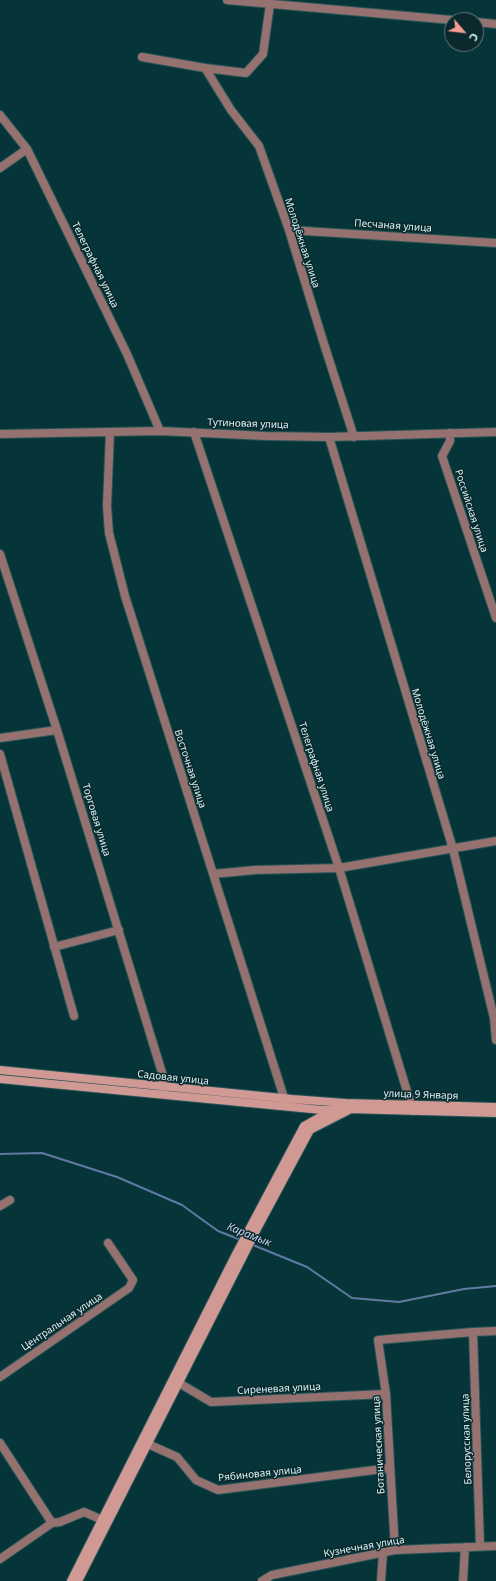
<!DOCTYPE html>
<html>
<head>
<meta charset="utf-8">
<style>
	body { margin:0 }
	#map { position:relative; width:496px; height:1581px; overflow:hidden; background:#063539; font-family:"Noto Sans",sans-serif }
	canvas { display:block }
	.north { position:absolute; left:444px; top:12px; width:40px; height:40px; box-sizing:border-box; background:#0b292c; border:1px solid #5d7a7d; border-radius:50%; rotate:118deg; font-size:11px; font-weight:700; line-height:16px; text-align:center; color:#d7f4f7 }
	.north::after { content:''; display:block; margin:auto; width:14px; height:18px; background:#f59c94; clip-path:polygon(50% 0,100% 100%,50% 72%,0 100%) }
</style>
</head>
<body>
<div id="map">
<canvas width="496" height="1581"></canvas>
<div class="north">С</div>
</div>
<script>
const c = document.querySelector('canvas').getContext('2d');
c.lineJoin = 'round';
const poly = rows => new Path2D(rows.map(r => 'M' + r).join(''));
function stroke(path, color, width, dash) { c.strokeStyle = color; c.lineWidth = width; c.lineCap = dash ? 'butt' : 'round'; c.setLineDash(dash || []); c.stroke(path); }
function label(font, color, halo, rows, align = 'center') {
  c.font = font + ' "Noto Sans",sans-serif'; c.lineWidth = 3; c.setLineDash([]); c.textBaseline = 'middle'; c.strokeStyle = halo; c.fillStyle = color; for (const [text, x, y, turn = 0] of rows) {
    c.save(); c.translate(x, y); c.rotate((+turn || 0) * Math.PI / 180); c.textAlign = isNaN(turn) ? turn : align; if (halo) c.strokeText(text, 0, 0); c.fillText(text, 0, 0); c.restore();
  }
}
stroke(poly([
	[0,1154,42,1153,117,1177,182,1205,218,1231,241,1240],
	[253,1245,307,1267,352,1298,399,1302,464,1289,496,1286]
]), '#617aa2', 2);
const street = poly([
	[227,0,452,20],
	[476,22,496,24],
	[142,57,205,68,246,73,263,54,270,4],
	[205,68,231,110,259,146,289,230,324,344,354,437],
	[0,115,27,149,127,354,160,431],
	[0,168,27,149],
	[289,230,496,243],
	[110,432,107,506,109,533,125,596,286,1104],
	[194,432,339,868,413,1111],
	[450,433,450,441,442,456,496,618],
	[0,434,160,431,266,436,329,437,496,432],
	[329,437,453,849,494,1018,496,1040],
	[0,554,57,730,163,1076,163,1092],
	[0,738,57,730],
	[0,754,74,1016],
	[213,874,255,870,339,868,496,841],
	[54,947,119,930],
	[0,1206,10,1200],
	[473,1332,480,1546],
	[0,1377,129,1288,133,1280,108,1243],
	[179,1383,211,1402,386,1394],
	[0,1443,52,1523,60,1522,84,1512,107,1522],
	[148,1444,177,1457,196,1480,218,1490,390,1468],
	[395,1550,386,1394,378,1340,473,1332,496,1331],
	[0,1559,52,1523],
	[262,1581,272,1575,395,1550,496,1546],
	[381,1581,383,1552],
	[463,1581,465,1547]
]);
const secondary = poly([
	[0,1070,292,1099,345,1103,496,1107],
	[0,1079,322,1110,331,1110],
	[347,1109,496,1113],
	[71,1581,235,1256,304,1126,345,1103],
	[78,1581,259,1225,310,1130,351,1109]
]);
stroke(street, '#275457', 10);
stroke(secondary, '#275457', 10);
stroke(street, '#95726f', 8);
stroke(secondary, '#d09993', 8);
label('10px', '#d7f4f7', '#0b292c', [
	["Песчаная улица",393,226,4],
	["Молодёжная улица",302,243,72],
	["Телеграфная улица",95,265,64],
	["Тутиновая улица",248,424,2],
	["Российская улица",471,511,72],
	["Молодёжная улица",428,734,73],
	["Телеграфная улица",316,767,72],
	["Восточная улица",190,769,72],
	["Торговая улица",96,820,73],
	["Садовая улица",173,1078,6],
	["улица 9 Января",421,1095,2],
	["Центральная улица",62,1322,-34],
	["Сиреневая улица",279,1389,-3],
	["Белорусская улица",467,1439,-92],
	["Ботаническая улица",379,1445,-93],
	["Рябиновая улица",260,1474,-6],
	["Кузнечная улица",364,1547,-10]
]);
label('italic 11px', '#c0d0f2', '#0b292c', [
	["Карамык",249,1235,22]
]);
</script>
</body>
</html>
